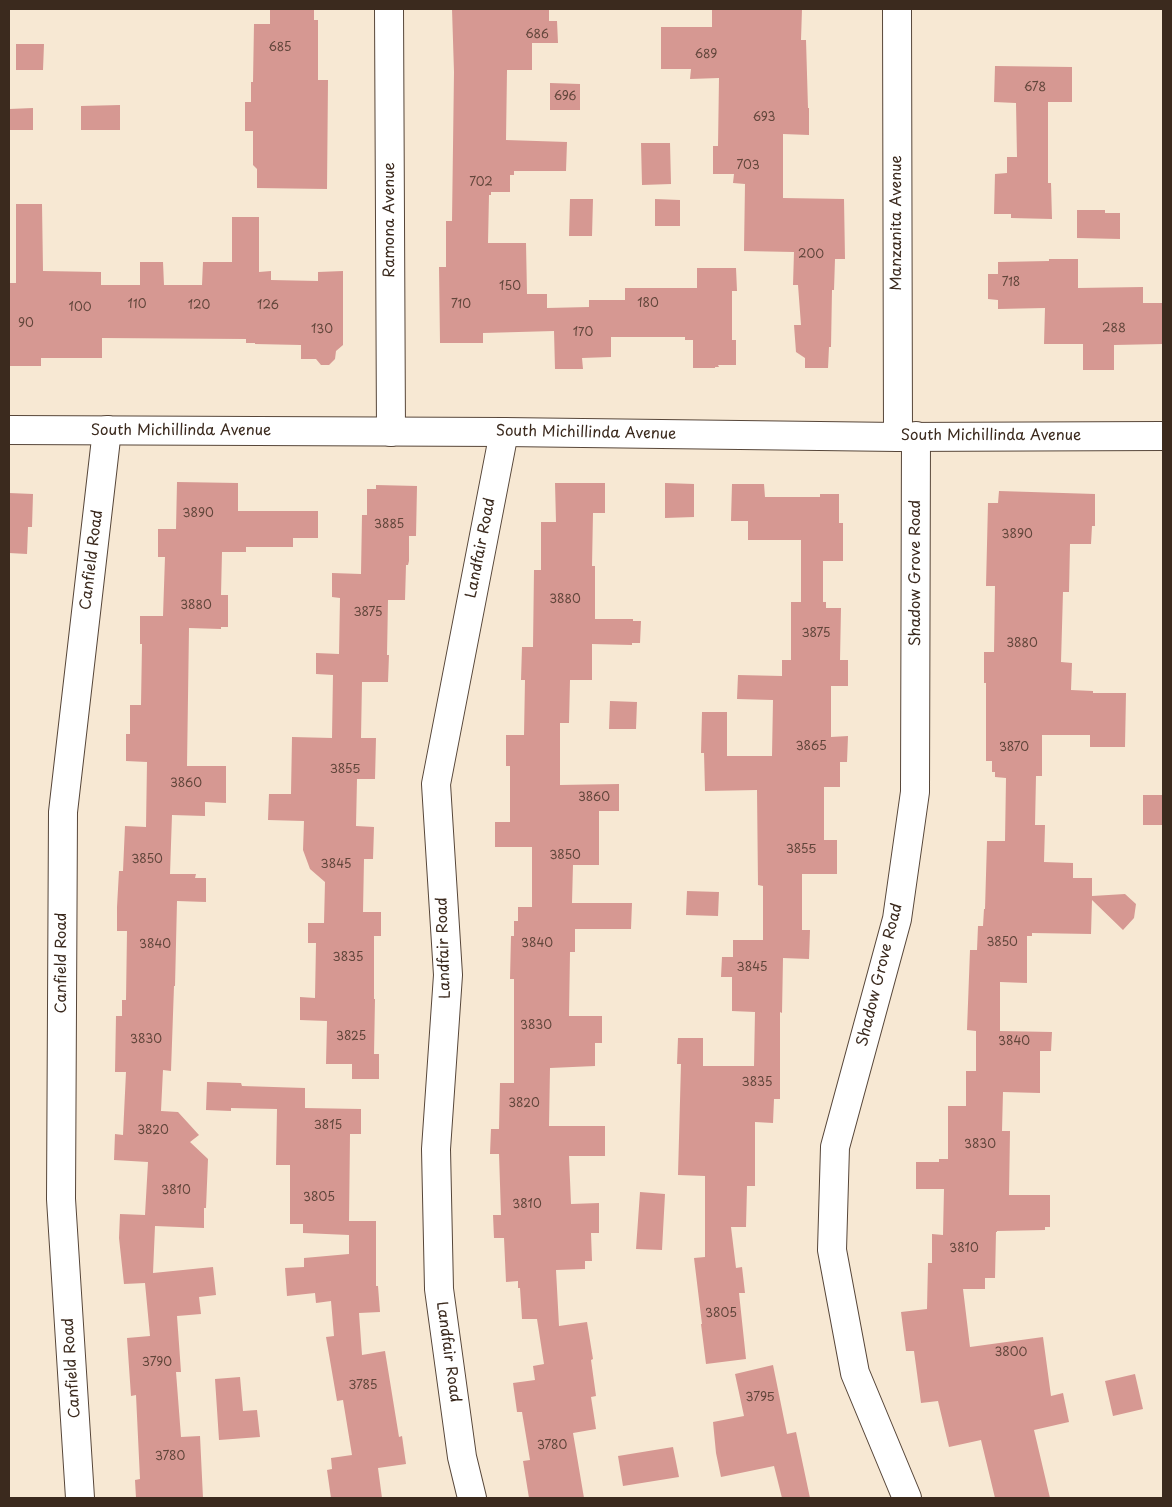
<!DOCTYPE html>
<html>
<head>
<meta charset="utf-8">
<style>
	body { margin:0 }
	#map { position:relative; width:1172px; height:1507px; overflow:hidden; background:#f7e8d3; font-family:"Playpen Sans",sans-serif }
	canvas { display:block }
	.frame { position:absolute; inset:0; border:10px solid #3b2a1e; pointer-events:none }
</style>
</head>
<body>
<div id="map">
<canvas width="1172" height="1507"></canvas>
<div class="frame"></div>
</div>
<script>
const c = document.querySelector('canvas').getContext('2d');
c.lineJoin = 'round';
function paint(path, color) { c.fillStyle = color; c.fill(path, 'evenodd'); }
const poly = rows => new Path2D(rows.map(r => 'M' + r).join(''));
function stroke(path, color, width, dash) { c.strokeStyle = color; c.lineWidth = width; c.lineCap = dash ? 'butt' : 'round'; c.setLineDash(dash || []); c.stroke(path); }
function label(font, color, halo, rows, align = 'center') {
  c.font = font + ' "Playpen Sans",sans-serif'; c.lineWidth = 4; c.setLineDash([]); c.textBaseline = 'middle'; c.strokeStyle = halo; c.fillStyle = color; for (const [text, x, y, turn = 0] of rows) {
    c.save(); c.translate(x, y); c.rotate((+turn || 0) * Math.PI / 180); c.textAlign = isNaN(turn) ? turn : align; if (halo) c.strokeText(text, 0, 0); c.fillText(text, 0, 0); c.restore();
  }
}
paint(poly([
	[270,9,314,9,314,20,318,20,318,80,328,80,327,189,257,188,257,169,253,165,253,131,245,131,245,102,251,102,251,82,253,82,254,24,270,24],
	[452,9,549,9,549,21,557,21,558,43,532,43,532,70,507,70,506,140,567,142,566,171,514,171,514,175,510,175,510,192,491,192,491,195,489,195,488,243,526,243,527,294,547,294,547,308,589,307,589,300,625,300,625,288,697,288,697,268,736,268,737,291,732,291,732,340,736,340,736,365,718,365,719,367,715,367,715,368,693,368,693,340,685,340,685,337,611,337,611,357,582,358,583,369,555,369,554,331,483,333,483,343,440,343,439,267,446,267,446,221,452,221,454,72],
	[712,9,802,9,801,40,806,40,808,108,809,108,809,135,783,134,783,198,844,199,845,259,835,259,834,290,832,290,831,347,829,347,828,368,805,368,805,358,796,352,794,325,801,325,798,285,793,285,794,252,744,251,745,184,733,183,734,174,713,174,713,146,718,146,719,78,690,79,691,69,661,69,661,27,712,27],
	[16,44,44,44,43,70,16,70],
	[995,66,1072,67,1072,102,1048,102,1048,183,1051,183,1052,219,1011,218,1011,214,994,214,995,174,1007,173,1007,157,1017,157,1016,103,994,102],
	[550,83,580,84,580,110,550,110],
	[120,105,120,130,81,130,81,106],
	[33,108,33,130,9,130,9,109],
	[641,143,670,143,671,184,642,185],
	[570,199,593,199,592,236,569,236],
	[655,199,680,200,680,226,655,226],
	[16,204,42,204,43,271,101,272,101,285,140,285,140,262,163,262,164,285,202,285,203,262,232,262,232,217,259,217,259,272,271,271,271,280,318,281,318,272,343,271,343,345,336,351,335,359,329,365,321,365,316,359,301,359,301,345,255,344,255,343,246,343,246,339,102,338,102,358,41,358,41,366,9,366,9,283,16,283],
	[1077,210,1105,210,1105,213,1120,213,1120,239,1077,238],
	[1049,259,1078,259,1078,288,1143,287,1143,303,1163,303,1163,344,1114,345,1114,370,1083,370,1083,344,1044,344,1045,308,998,309,998,300,988,299,988,274,998,274,998,262,1049,261],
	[177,482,238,483,238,511,318,511,318,538,293,538,293,547,246,547,246,552,222,552,221,595,228,595,228,627,221,627,221,629,189,628,187,766,226,766,226,803,205,802,205,816,172,815,170,874,196,874,195,878,206,878,206,902,177,901,175,986,174,986,171,1071,163,1070,161,1111,178,1112,199,1135,190,1142,208,1159,206,1208,204,1208,204,1228,155,1226,153,1273,213,1267,216,1295,199,1297,201,1314,177,1316,181,1372,176,1372,181,1437,200,1436,203,1498,136,1498,135,1480,140,1479,136,1395,131,1396,127,1338,150,1336,145,1283,124,1284,119,1238,120,1214,145,1215,148,1162,114,1160,115,1134,123,1135,126,1072,115,1072,116,1016,122,1016,122,1000,126,1000,127,931,117,931,117,907,119,871,123,871,125,826,146,827,147,762,126,761,126,734,130,734,130,705,141,705,142,644,140,644,140,616,163,616,165,557,158,557,158,529,176,529],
	[555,483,605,483,605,513,593,513,592,566,595,566,595,619,633,619,633,621,641,621,640,643,632,643,632,645,592,644,592,680,570,680,569,723,560,723,560,785,619,784,619,811,599,811,599,865,573,865,572,903,632,903,631,929,575,929,575,952,570,952,569,1016,602,1016,602,1043,595,1043,595,1066,550,1068,549,1126,605,1126,605,1156,569,1156,571,1204,599,1203,599,1233,591,1233,592,1261,585,1261,585,1269,556,1270,559,1326,587,1322,593,1359,591,1360,596,1396,591,1397,596,1429,573,1433,584,1498,529,1498,523,1461,530,1460,522,1412,517,1412,513,1383,535,1380,533,1366,544,1364,537,1319,522,1319,520,1288,518,1288,518,1281,506,1282,504,1238,494,1238,493,1215,501,1215,499,1154,490,1154,491,1129,499,1129,500,1083,514,1083,514,979,510,979,511,936,514,936,514,921,518,921,518,907,532,907,532,847,495,847,495,822,510,822,510,766,506,766,506,735,524,735,525,680,521,680,522,647,533,647,534,570,541,570,541,522,556,522],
	[665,483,694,484,694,517,665,518],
	[732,484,764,484,765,497,820,497,820,494,839,494,839,523,843,523,843,561,823,561,823,602,826,602,826,608,841,608,840,660,848,660,848,686,831,686,831,737,848,736,847,762,840,762,840,787,824,787,824,840,837,840,837,874,802,874,802,930,810,930,809,959,783,958,782,1013,780,1012,780,1099,774,1099,773,1123,755,1122,755,1186,747,1186,746,1227,731,1227,736,1268,742,1267,745,1293,739,1293,746,1359,706,1364,701,1324,702,1324,694,1258,705,1257,705,1176,678,1175,681,1064,677,1064,678,1038,703,1038,703,1066,754,1066,755,1012,732,1011,732,977,721,977,722,957,733,957,733,940,763,940,763,886,758,885,757,790,705,791,704,753,701,753,702,712,727,712,727,756,772,756,773,700,737,699,738,675,782,676,782,660,791,660,791,602,801,602,801,540,748,540,748,521,731,521],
	[376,485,417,486,416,536,409,536,409,561,408,565,406,565,405,600,388,600,387,655,389,655,388,682,362,682,361,738,376,738,375,779,357,779,356,826,374,827,373,859,364,859,363,912,381,912,381,936,374,936,374,999,375,999,374,1054,379,1054,379,1079,352,1079,352,1064,326,1064,327,1021,300,1020,300,997,315,998,316,943,308,943,308,923,324,923,325,882,310,869,303,850,304,821,268,820,269,794,291,794,292,737,332,738,333,675,316,674,316,653,339,654,340,598,332,597,332,573,361,574,362,515,367,515,367,489,376,489],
	[999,491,1095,494,1095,526,1092,526,1091,544,1070,544,1069,592,1063,592,1061,662,1072,663,1071,690,1093,691,1093,693,1126,693,1125,747,1090,747,1090,735,1042,735,1042,776,1036,776,1035,825,1045,825,1044,862,1073,863,1073,878,1092,878,1092,896,1125,894,1136,904,1134,918,1123,930,1092,900,1091,934,1032,933,1032,936,1027,936,1027,983,1000,982,1000,1031,1052,1032,1051,1051,1040,1051,1040,1093,1003,1092,1002,1131,1010,1131,1009,1195,1050,1195,1050,1227,1045,1227,1045,1230,997,1231,997,1232,996,1232,995,1278,985,1278,985,1289,963,1289,970,1347,1043,1337,1051,1396,1063,1393,1069,1422,1034,1430,1050,1498,995,1498,981,1440,949,1447,938,1401,921,1403,914,1351,906,1351,901,1312,927,1309,928,1263,932,1263,932,1234,943,1235,944,1189,916,1189,916,1162,939,1162,939,1159,948,1159,948,1106,966,1106,966,1071,976,1071,976,1031,967,1030,970,950,977,950,978,926,983,926,984,909,985,909,987,841,1005,841,1006,778,995,777,995,772,992,772,992,761,986,761,986,683,984,683,984,652,994,652,995,586,986,586,988,503,998,503],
	[9,493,33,494,32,527,28,527,27,554,9,553],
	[610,701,637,702,636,729,609,729],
	[1143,795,1163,795,1163,825,1143,825],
	[687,891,719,892,718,916,686,915],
	[207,1082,241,1083,242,1086,305,1088,305,1108,361,1109,361,1134,350,1134,349,1221,376,1221,376,1286,378,1286,380,1312,359,1313,362,1355,385,1351,399,1437,402,1436,406,1464,378,1468,382,1498,331,1498,327,1470,332,1469,331,1458,352,1455,343,1400,337,1401,326,1337,334,1336,331,1301,316,1303,315,1293,287,1296,285,1268,304,1267,304,1258,349,1254,349,1235,303,1233,303,1224,290,1224,290,1165,276,1165,277,1109,231,1108,231,1111,206,1110],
	[640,1192,665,1194,662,1250,636,1249],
	[773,1365,787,1434,796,1432,810,1498,782,1498,774,1466,721,1477,716,1453,713,1422,744,1416,735,1374],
	[1135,1374,1143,1409,1113,1416,1105,1381],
	[240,1377,243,1411,257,1410,260,1437,219,1440,215,1379],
	[673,1447,679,1477,623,1486,618,1456]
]), '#d69892');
const minor = poly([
	[389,9,391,432],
	[897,9,898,437],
	[80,1498,61,1199,63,812,107,430],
	[472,1498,462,1457,439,1289,436,1149,448,975,436,784,504,432],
	[907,1498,855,1373,832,1250,835,1147,897,919,915,792,916,436]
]);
const major = poly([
	[9,430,504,432,898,437,1163,436]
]);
stroke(minor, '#574639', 30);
stroke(major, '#574639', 30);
stroke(minor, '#fff', 28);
stroke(major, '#fff', 28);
label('12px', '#62463b', null, [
	["686",537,35],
	["685",280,48],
	["689",706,55],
	["678",1035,88],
	["696",565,97],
	["693",764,118],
	["703",748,166],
	["702",481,183],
	["200",811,255],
	["718",1011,283],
	["150",510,287],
	["180",648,304],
	["110",137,305],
	["710",461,305],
	["120",199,306],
	["126",268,306],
	["100",80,308],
	["90",26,324],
	["288",1114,329],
	["130",322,330],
	["170",583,333],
	["3890",198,514],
	["3885",389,525],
	["3890",1017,535],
	["3880",565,600],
	["3880",196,606],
	["3875",368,613],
	["3875",816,634],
	["3880",1022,644],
	["3865",811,747],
	["3870",1014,748],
	["3855",345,770],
	["3860",186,784],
	["3860",594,798],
	["3855",801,850],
	["3850",565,856],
	["3850",147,860],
	["3845",336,865],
	["3850",1002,943],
	["3840",537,944],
	["3840",155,945],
	["3835",348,958],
	["3845",752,968],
	["3830",536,1026],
	["3825",351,1037],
	["3830",146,1040],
	["3840",1014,1042],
	["3835",757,1083],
	["3820",524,1104],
	["3815",328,1126],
	["3820",153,1131],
	["3830",980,1145],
	["3810",176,1191],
	["3805",319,1198],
	["3810",527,1205],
	["3810",964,1249],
	["3805",721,1314],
	["3800",1011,1353],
	["3790",157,1363],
	["3785",363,1386],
	["3795",760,1398],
	["3780",552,1446],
	["3780",170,1457]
]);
label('15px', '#3b2a1e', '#fff', [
	["Ramona Avenue",390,220,-90],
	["Manzanita Avenue",897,223,-90],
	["South Michillinda Avenue",181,431],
	["South Michillinda Avenue",586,433,1],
	["South Michillinda Avenue",991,436],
	["Landfair Road",481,548,-79],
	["Canfield Road",92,560,-83],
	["Shadow Grove Road",916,573,-90],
	["Landfair Road",444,948,-92],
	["Canfield Road",62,963,-90],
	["Shadow Grove Road",880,975,-76],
	["Landfair Road",448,1352,82],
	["Canfield Road",72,1368,-94]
]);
</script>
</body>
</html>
